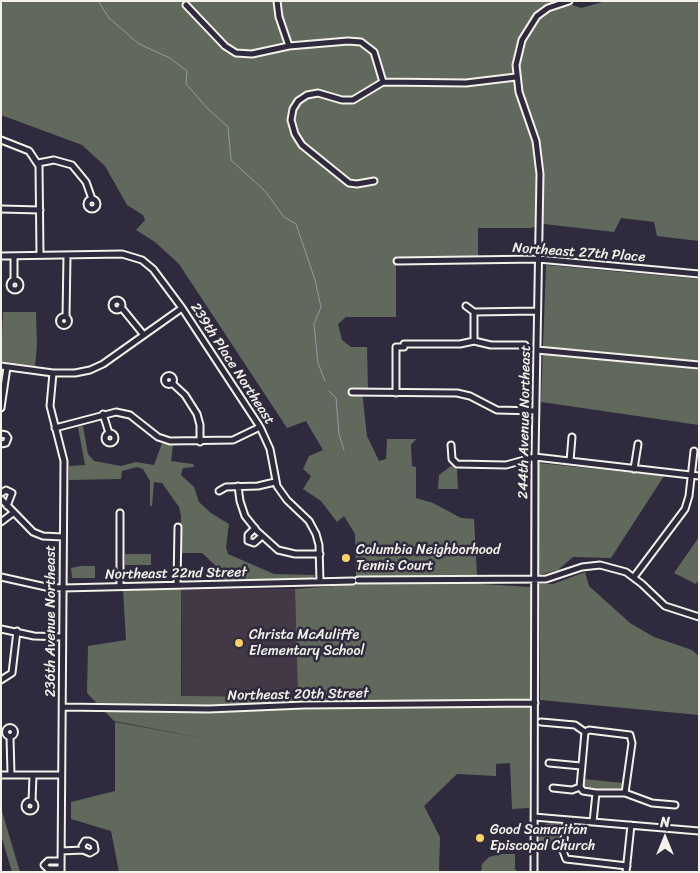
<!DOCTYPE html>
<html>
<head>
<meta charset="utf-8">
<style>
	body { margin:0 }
	#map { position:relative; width:700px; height:873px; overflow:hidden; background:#2f2a3d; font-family:Sriracha,sans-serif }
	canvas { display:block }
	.frame { position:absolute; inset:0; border:2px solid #f4f1e8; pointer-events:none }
	.north { position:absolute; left:640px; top:813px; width:50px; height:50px; -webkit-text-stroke:4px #2f2a3d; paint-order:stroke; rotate:0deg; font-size:14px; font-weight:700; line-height:20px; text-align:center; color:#f4f1e8 }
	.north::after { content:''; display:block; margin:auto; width:18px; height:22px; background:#f4f1e8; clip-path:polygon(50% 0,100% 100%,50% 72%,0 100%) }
</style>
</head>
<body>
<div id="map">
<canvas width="700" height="873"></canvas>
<div class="frame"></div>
<div class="north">N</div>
</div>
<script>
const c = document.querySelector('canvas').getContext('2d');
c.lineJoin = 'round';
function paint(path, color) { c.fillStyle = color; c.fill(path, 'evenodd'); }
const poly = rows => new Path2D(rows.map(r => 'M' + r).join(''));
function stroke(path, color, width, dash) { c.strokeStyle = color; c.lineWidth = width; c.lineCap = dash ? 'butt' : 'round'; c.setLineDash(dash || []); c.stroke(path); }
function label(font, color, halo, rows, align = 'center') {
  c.font = font + ' Sriracha,sans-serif'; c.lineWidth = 5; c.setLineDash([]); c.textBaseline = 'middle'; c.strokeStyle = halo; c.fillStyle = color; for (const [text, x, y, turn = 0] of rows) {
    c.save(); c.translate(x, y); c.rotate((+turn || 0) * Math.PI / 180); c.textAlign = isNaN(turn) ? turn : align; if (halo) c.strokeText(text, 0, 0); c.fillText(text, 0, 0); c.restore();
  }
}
paint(poly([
	[181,589,295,589,298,697,182,696]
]), '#423846');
paint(poly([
	[1,1,561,1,581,8,606,1,699,1,699,241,657,236,654,222,621,218,614,232,544,224,531,228,478,228,478,256,396,258,396,317,346,317,338,324,342,340,351,347,367,347,368,391,362,391,367,436,379,461,386,459,387,439,416,439,411,445,412,466,416,467,416,498,433,503,461,518,474,519,477,574,481,584,531,587,529,808,512,809,510,763,496,764,496,776,457,774,424,806,440,837,439,872,119,872,111,831,71,819,71,802,115,791,115,722,207,739,114,721,87,693,88,646,126,640,123,590,181,589,181,696,298,697,295,589,348,585,356,576,355,534,344,516,337,522,321,501,303,489,311,476,303,469,309,456,323,450,306,421,287,428,179,264,155,242,136,230,145,220,143,215,127,205,105,166,82,145,1,115],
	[546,265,699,279,699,425,541,402],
	[3,312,36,312,37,346,35,366,1,361],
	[83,426,88,454,94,461,105,463,121,466,136,462,154,465,162,443,173,446,171,461,193,464,194,467,183,468,181,475,194,487,199,502,211,513,229,524,226,547,228,554,274,574,315,575,313,578,218,580,217,567,202,553,180,553,181,516,179,507,162,483,154,482,152,506,150,506,150,481,143,469,137,467,122,471,121,479,69,480,69,466,85,465,78,427],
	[539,463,664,476,611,558,573,557,558,570,539,575],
	[451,466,457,469,458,489,438,489,439,475],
	[699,537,699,579,696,584,674,573],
	[125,554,151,554,151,565,125,565],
	[81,566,95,566,95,578,72,578,71,568],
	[585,572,589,586,630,623,654,637,692,650,699,656,699,715,540,700,539,584,553,584],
	[583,779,624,783,623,787,619,791,586,788,582,784],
	[1,808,20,872,12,872,1,835],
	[550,823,562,824,560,845,538,845,541,826],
	[501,854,515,854,515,869,518,872,481,872,482,864,489,857]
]), '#60695c');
stroke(poly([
	[98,1,109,18,139,44,170,58,187,71,186,84,208,109,228,127,231,160,265,191,284,217,296,224,315,280,321,307,314,324,318,363,325,381],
	[329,391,336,398,339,434,344,450]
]), '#8e9ba3', 1);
const minor = poly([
	[277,1,279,17,289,46],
	[186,5,225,46,236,53,252,54,289,46,348,41,361,42,374,52,383,82],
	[1,140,29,151,39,166,40,255],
	[38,163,54,160,72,165,86,182,92,199],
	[374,181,357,184,349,183,302,145,295,134,291,120,293,109,298,101,307,95,318,93,342,100,353,100,383,82,466,83,516,77],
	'87 204a5 5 0 1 1 10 0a5 5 0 1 1-10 0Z',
	[1,209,40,210],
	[1,256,122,254,142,260,153,269,182,308,260,427,270,449,277,486,287,500,309,521,316,534,319,545,320,582],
	[14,256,14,280],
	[397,261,538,259,699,274],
	'10 285a5 5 0 1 1 10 0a5 5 0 1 1-10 0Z',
	'112 305a5 5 0 1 1 10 0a5 5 0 1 1-10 0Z',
	[466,306,474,312,537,311],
	[121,307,143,334],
	'59.5 321a4.5 4.5 0 1 1 9 0a4.5 4.5 0 1 1-9 0Z',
	[66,317,67,256],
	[474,341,474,312],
	[537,350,699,365],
	[1,366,53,373,75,373,90,370,103,364,182,308],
	[53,373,50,406,64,461,61,872],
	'164.5 380a4.5 4.5 0 1 1 9 0a4.5 4.5 0 1 1-9 0Z',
	[172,383,185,395,197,414,200,425,200,442],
	[352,392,457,393,470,396,497,410,536,411],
	[396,393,396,347,404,347,404,344,460,344,474,341,491,345,525,345],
	[1,408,7,367],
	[103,414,109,433],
	[55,428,116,412,130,415,158,437,170,441,233,440,260,427],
	'105 438a5 5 0 1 1 10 0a5 5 0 1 1-10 0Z',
	[1,434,6,435,8,438,6,443,1,444],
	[451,445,452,459,457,464,506,465,535,457,699,476],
	[570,461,572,437],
	[634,469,638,444],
	[238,486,240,501,245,516,257,531,278,550,295,554,320,554],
	[219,491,226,487,258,486,275,482],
	[1,493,6,490,12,493,7,506],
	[1,499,33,532,43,536,63,537],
	[1,522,13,513],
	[255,528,248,535,248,541,254,543,262,536],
	[1,577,46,587,63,588,353,581],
	[634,577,685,509,689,496,694,451],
	[358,580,546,579,582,567,600,565,626,572,642,584,665,606,699,617],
	[177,585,178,527],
	[120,586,120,513],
	[1,629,34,636,62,637],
	[1,680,12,673,17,631],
	[62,707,209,709,304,705,535,703],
	[541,722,575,725,585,732,589,730,630,735,632,743,625,793],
	'5.5 732a4.5 4.5 0 1 1 9 0a4.5 4.5 0 1 1-9 0Z',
	[10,737,11,774],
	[549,763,581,766],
	[1,775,61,775],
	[580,787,585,732],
	[553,788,572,790,580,787,583,791,596,793,625,793,652,803,675,805],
	'25 806a5 5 0 1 1 10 0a5 5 0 1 1-10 0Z',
	[32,802,33,775],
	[534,817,699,831],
	[566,820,563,851,566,859,627,866],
	[593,822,596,793],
	[61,851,83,850,90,853,95,850,94,844,89,841,85,841,82,846,83,850],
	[61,869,48,869,44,865,48,861,61,861],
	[534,872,535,457,540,174,536,141,519,92,516,65,522,40,537,16,548,8,569,1],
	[626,872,631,825]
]);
stroke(minor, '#f4f1e8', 9);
stroke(minor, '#2f2a3d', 5);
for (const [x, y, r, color] of [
	[346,558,5,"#ffd166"],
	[239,643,5,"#ffd166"],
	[480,838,5,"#ffd166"]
]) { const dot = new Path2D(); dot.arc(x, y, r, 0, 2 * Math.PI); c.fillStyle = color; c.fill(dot); stroke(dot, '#2f2a3d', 2); }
label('14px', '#f4f1e8', '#2f2a3d', [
	["Northeast 27th Place",579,253,4],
	["239th Place Northeast",232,364,57],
	["244th Avenue Northeast",525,422,-89],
	["Northeast 22nd Street",176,574,-1],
	["236th Avenue Northeast",51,621,-90],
	["Northeast 20th Street",298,695,-1]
]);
label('14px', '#f4f1e8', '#2f2a3d', [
	["Columbia Neighborhood",356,550],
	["Tennis Court",356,566],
	["Christa McAuliffe",249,635],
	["Elementary School",249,651],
	["Good Samaritan",490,830],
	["Episcopal Church",490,846]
], 'left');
</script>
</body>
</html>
